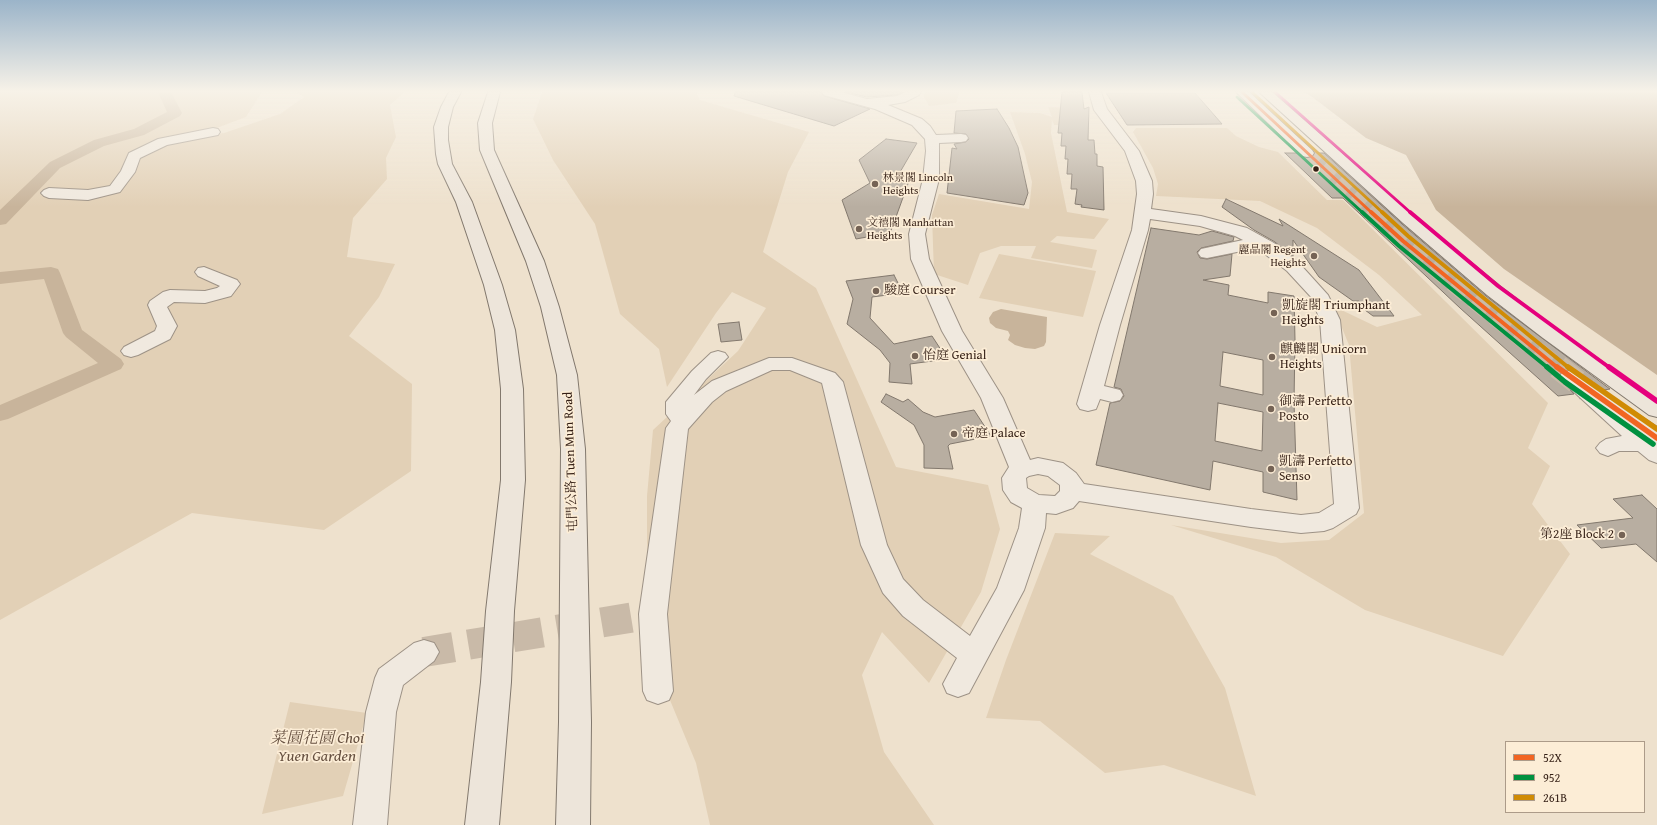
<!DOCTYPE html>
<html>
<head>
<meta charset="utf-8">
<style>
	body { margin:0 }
	#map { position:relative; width:1657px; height:825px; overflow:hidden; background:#eee1cd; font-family:"Gentium Book Plus",serif }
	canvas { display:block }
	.legend { position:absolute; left:1505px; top:741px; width:140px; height:72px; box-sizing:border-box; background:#fcedd6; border:1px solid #ac9b89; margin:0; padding:5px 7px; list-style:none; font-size:12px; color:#341f15 }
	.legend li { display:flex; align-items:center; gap:8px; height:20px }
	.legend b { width:20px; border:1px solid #ac9b89 }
</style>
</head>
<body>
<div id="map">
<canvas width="1657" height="825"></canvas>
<ul class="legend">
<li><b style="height:5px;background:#f26522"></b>52X</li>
<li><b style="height:5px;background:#009140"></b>952</li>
<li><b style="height:5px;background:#d08b04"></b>261B</li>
</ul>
</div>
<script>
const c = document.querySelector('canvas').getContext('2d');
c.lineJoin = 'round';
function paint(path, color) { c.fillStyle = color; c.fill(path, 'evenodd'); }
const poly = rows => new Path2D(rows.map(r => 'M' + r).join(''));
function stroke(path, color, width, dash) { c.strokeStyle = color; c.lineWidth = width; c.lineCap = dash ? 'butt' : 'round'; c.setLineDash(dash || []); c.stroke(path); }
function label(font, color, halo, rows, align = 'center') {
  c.font = font + ' "Gentium Book Plus","Noto Serif TC",serif'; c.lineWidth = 3.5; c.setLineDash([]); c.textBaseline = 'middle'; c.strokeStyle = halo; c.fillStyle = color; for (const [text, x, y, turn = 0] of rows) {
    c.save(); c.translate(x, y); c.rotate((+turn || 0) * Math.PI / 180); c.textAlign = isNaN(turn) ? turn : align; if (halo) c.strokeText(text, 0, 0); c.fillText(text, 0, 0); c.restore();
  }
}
paint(poly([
	[0,92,262,92,246,117,190,138,224,133,280,114,304,97,295,92,405,92,390,105,396,137,386,158,387,179,353,218,347,257,395,264,379,297,349,336,412,384,411,471,324,530,192,513,0,620],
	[542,92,696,92,700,100,809,132,788,172,763,252,816,288,896,467,988,485,1000,529,981,592,929,683,882,632,862,675,884,752,934,825,710,825,696,763,653,659,647,543,647,496,653,430,738,351,766,308,732,292,716,313,667,387,659,349,620,314,595,224,553,160,533,119],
	[926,92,960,92,956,103,929,106,923,96],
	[1048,107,1080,108,1088,125,1054,125,1052,120,1051,133,1067,212,1109,219,1094,239,1057,236,1050,242,1097,250,1092,268,1031,258,1036,246,1001,246,980,253,968,285,934,274,932,215,939,194,1029,209,1032,182,1025,154,1010,112,1040,113,1052,117],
	[1136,128,1227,128,1236,136,1259,147,1278,152,1327,200,1343,200,1548,403,1528,448,1550,466,1532,504,1570,554,1503,656,1365,610,1276,557,1171,525,1281,543,1329,540,1364,513,1349,345,1333,306,1377,327,1422,315,1379,275,1317,228,1260,201,1156,196,1158,184,1153,168,1133,132],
	[999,254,1096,271,1083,317,979,298],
	[1055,533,1110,536,1090,554,1173,596,1225,688,1256,796,1164,765,1105,773,1040,721,986,718,1006,660],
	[290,702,367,713,343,796,262,814]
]), '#e2d0b6');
paint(poly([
	[1303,92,1657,92,1657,375,1504,269,1436,210,1406,155,1366,138,1311,96],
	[1001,309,1047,317,1046,342,1044,346,1035,349,1025,348,1015,345,1008,340,1010,335,1008,331,996,328,990,323,989,318,993,312]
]), '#c8b49b');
paint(poly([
	[158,92,171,92,182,113,180,116,144,135,104,146,60,168,6,224,0,225,0,210,50,162,94,140,134,129,167,112,158,92],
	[51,267,58,269,60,273,82,330,121,359,124,364,121,369,8,419,0,421,0,405,98,363,66,337,63,333,44,279,0,284,0,272,51,267]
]), '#c8b49b');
const building = poly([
	[735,92,821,92,824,96,870,109,834,126,734,96,735,92],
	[845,92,903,92,897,95,867,97,845,92],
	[1062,92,1082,92,1084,109,1089,107,1088,140,1094,140,1095,154,1097,154,1097,166,1103,167,1104,210,1081,207,1082,205,1075,204,1077,189,1071,189,1072,174,1067,174,1068,159,1065,159,1066,146,1061,146,1062,133,1058,133,1062,92],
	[1106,93,1195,93,1222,124,1127,125,1106,93],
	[997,109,1009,128,1018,147,1028,193,1024,205,947,193,952,148,957,149,954,144,966,142,969,139,966,134,954,133,956,111,997,109],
	[886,139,917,143,896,179,909,181,888,239,867,237,856,239,842,200,870,183,859,160,886,139],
	[1285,153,1297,153,1302,157,1307,158,1312,157,1315,153,1324,153,1402,224,1486,296,1610,389,1604,390,1591,384,1577,372,1569,370,1562,372,1558,377,1574,394,1558,396,1460,308,1343,198,1332,198,1285,153],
	[1226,199,1283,226,1279,219,1359,270,1394,316,1373,316,1365,310,1359,301,1353,301,1319,277,1293,240,1293,257,1275,242,1254,230,1222,207,1226,199],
	[1151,228,1199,235,1212,231,1234,237,1233,241,1201,248,1197,252,1200,258,1207,259,1232,254,1230,276,1203,280,1229,285,1228,295,1268,303,1268,292,1294,296,1295,340,1294,402,1297,500,1263,492,1263,472,1213,461,1210,490,1096,465,1110,403,1120,401,1124,396,1121,389,1114,387,1151,228],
	[1223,352,1263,360,1263,395,1220,386,1223,352],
	[1218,403,1263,412,1262,451,1215,441,1218,403],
	[894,275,903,293,872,297,870,318,894,344,932,336,947,359,910,364,912,384,889,382,890,363,880,350,847,324,853,299,846,281,894,275],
	[739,322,742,340,721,342,718,324,739,322],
	[886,394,903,402,908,399,923,412,935,417,974,410,991,436,950,444,948,446,953,469,924,468,924,445,914,425,881,402,886,394],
	[1642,495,1657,509,1657,562,1636,544,1601,548,1577,525,1633,518,1613,499,1642,495]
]);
paint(building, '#b8aea1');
stroke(building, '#82786d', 1);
stroke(poly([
	[424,652,653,614]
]), '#c9baa8', 30, [30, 15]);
stroke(poly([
	[1307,153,1372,213]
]), '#c9baa8', 14, [14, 7]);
stroke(poly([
	[1371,212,1403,241,1463,291,1559,368]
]), '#c9baa8', 18, [18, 9]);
stroke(poly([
	[1558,367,1587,390]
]), '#c9baa8', 24, [24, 12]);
const minor = poly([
	[822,92,841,92,867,99,897,96,906,92,921,92,919,95,905,102,888,105,922,119,930,126,936,135,961,134,966,135,968,138,966,141,961,142,939,143,939,179,925,234,929,259,962,331,1003,398,1030,460,1038,458,1063,463,1076,473,1084,484,1251,509,1301,515,1319,513,1334,504,1320,320,1311,297,1287,271,1257,248,1207,258,1201,257,1198,253,1201,249,1243,240,1235,236,1200,226,1150,219,1148,230,1120,325,1104,386,1120,390,1123,395,1120,400,1112,402,1100,399,1096,409,1088,411,1080,409,1077,404,1100,325,1132,230,1137,194,1136,181,1125,151,1094,110,1089,92,1101,92,1107,109,1139,151,1152,181,1153,194,1151,209,1201,216,1247,228,1274,243,1299,263,1328,295,1340,320,1359,508,1356,514,1333,528,1324,531,1301,533,1251,527,1079,501,1073,508,1056,514,1046,513,1045,528,1024,590,969,693,958,697,947,693,943,684,957,658,903,616,883,593,861,545,822,383,790,370,772,370,726,391,712,402,688,429,667,614,673,691,669,700,658,704,647,700,643,691,639,614,666,428,671,421,666,414,666,402,692,371,711,353,718,351,725,353,728,357,706,379,694,395,712,381,769,358,792,358,835,373,843,382,887,545,903,579,923,600,970,636,997,588,1019,528,1022,508,1011,502,1003,490,1002,478,1009,467,981,398,942,331,911,259,909,234,923,179,926,151,925,139,912,125,875,109,824,95,822,92],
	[1038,474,1048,476,1060,485,1060,491,1055,496,1039,495,1027,488,1026,478,1029,476,1038,474],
	[213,128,218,129,220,132,218,135,167,145,140,158,135,172,120,192,88,200,49,198,44,196,41,193,44,190,49,188,88,190,110,186,121,171,129,153,158,139,213,128],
	[204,267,237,280,240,284,231,296,205,303,174,302,167,307,177,326,170,339,138,355,131,357,124,355,121,351,124,347,155,331,157,326,148,305,150,301,163,292,170,290,205,291,217,288,220,286,198,276,195,272,198,268,204,267],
	[1569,371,1576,373,1657,442,1657,463,1649,460,1638,451,1619,451,1608,456,1600,453,1596,448,1600,443,1606,439,1622,436,1562,381,1559,377,1562,373,1569,371],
	[424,640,434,643,439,652,434,661,403,685,396,712,387,825,353,825,366,712,375,678,379,669,414,643,424,640]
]);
const major = poly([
	[1236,92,1249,92,1312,150,1314,153,1312,156,1307,157,1302,156,1236,92],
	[1259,92,1272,92,1415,217,1501,287,1557,330,1657,400,1657,417,1649,415,1543,338,1487,295,1403,223,1259,92],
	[1589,385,1597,387,1657,427,1657,445,1649,443,1581,397,1578,392,1581,387,1589,385]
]);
const highway = poly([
	[449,92,461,92,453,107,448,127,448,140,452,164,472,202,502,285,515,330,523,389,525,480,514,611,511,682,499,825,465,825,481,682,486,611,501,480,501,389,495,330,484,285,456,202,438,164,436,154,434,127,441,107,449,92],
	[488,92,500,92,492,123,494,150,544,261,559,307,577,375,585,449,591,722,590,825,556,825,559,722,561,449,557,375,541,307,526,261,480,150,478,123,488,92]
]);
stroke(minor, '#9d9286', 2);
stroke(major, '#82786d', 2);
stroke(highway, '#82786d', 2);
paint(minor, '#f0e9df');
paint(major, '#ede5da');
paint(highway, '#ede5da');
stroke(poly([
	[1242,92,1372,213]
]), '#f26522', 3);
stroke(poly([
	[1371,212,1403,241,1558,368]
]), '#f26522', 4);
stroke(poly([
	[1557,367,1657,438]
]), '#f26522', 5.5);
stroke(poly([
	[1237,97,1363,213]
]), '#009140', 3);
stroke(poly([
	[1362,212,1399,246,1548,368]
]), '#009140', 4);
stroke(poly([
	[1547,367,1565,382,1653,444]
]), '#009140', 5.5);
stroke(poly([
	[1252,92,1383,213]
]), '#d08b04', 3);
stroke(poly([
	[1382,212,1408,236,1569,368]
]), '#d08b04', 4);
stroke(poly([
	[1568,367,1657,429]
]), '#d08b04', 5.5);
stroke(poly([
	[1275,92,1411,213]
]), '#e5007d', 3);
stroke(poly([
	[1410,212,1498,286,1610,368]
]), '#e5007d', 4);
stroke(poly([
	[1609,367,1657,401]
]), '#e5007d', 5.5);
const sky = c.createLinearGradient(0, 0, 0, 207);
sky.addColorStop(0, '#9bb4c9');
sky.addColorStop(0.44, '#f7f2e8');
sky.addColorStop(1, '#f7f2e800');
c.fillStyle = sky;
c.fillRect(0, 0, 1657, 207);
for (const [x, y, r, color] of [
	[1316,169,3.5,"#341f15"],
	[875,184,4,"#756355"],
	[859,229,4,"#756355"],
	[1314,256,4,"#756355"],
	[876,291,4,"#756355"],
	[1274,313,4,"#756355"],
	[915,356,4,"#756355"],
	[1272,357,4,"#756355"],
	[1271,409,4,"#756355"],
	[954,434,4,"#756355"],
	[1271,469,4,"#756355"],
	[1622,535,4,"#756355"]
]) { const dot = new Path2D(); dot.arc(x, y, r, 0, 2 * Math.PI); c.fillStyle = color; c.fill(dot); stroke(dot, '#fcedd6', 1.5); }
label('11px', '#341f15', '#fcedd6', [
	["林景閣 Lincoln",883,178],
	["Heights",883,191],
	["文禧閣 Manhattan",867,223],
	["Heights",867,236],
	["麗晶閣 Regent",1306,250,"right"],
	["Heights",1306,263,"right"]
], 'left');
label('13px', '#341f15', '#fcedd6', [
	["駿庭 Courser",884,291],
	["凱旋閣 Triumphant",1282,306],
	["Heights",1282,321],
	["麒麟閣 Unicorn",1280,350],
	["Heights",1280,365],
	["怡庭 Genial",923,356],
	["御濤 Perfetto",1279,402],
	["Posto",1279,417],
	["帝庭 Palace",962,434],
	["凱濤 Perfetto",1279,462],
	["Senso",1279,477],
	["第2座 Block 2",1614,535,"right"]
], 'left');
label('13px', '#341f15', '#fcedd6', [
	["屯門公路 Tuen Mun Road",571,462,-92]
]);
label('italic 16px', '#665040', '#fcedd6', [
	["菜園花園 Choi",317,739],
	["Yuen Garden",317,757]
]);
</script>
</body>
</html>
